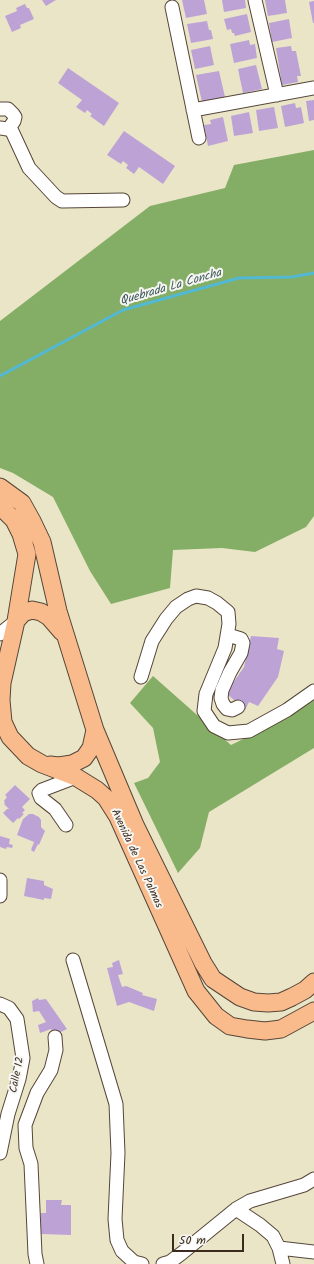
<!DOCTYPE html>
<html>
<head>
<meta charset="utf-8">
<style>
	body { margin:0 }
	#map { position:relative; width:314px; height:1264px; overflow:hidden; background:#ebe5c8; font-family:Kalam,sans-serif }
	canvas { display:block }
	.scale { position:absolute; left:172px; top:1234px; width:72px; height:18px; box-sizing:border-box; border:2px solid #3b2a1e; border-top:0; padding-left:5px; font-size:12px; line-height:14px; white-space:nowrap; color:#3b2a1e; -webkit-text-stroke:3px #f6f6f2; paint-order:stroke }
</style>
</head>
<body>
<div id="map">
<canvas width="314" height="1264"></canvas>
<div class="scale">50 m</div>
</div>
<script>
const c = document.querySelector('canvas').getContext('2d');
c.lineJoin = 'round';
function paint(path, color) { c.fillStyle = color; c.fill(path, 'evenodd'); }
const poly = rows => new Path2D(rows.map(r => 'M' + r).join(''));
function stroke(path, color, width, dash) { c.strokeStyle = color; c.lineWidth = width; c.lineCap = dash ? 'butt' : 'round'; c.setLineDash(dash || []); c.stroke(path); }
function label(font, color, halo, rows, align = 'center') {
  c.font = font + ' Kalam,sans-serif'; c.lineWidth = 4; c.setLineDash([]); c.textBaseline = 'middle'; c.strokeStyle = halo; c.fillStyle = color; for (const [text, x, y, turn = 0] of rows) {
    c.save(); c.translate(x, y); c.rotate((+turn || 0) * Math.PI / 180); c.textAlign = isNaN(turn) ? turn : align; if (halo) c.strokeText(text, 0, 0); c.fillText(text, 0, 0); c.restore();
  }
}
paint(poly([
	[314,150,314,516,306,527,255,552,222,548,173,550,170,588,111,604,90,571,53,497,13,473,0,468,0,321,150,206,225,188,234,165],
	[153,676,231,745,288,717,314,700,314,748,209,812,200,848,178,873,134,783,148,778,160,762,153,728,130,703]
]), '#84ae66');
stroke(poly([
	[0,376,123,310,239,278,292,277,314,273]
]), '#53b8d1', 3);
paint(poly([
	[42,0,56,0,46,6],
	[182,0,204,0,207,14,186,18],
	[222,0,245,0,246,8,224,12],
	[265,0,285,0,287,13,268,16],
	[314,1,314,23,313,23,309,2],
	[25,4,27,8,29,8,34,19,20,25,21,28,12,32,5,16,17,11,16,8],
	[247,14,251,32,235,36,234,33,232,33,231,29,227,30,224,19],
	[289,19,292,38,272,42,269,23],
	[207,21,209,30,211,30,213,39,191,43,187,24],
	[249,40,250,45,255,44,257,58,234,63,230,44],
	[210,46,214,65,195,69,191,50],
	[291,46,292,51,296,51,301,76,297,76,298,82,282,85,276,48],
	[256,65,262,89,243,93,238,69],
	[68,68,119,103,104,126,90,116,92,114,87,110,85,113,76,107,82,100,58,83],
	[219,71,225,97,202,102,196,75],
	[314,100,314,120,309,121,306,101],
	[295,103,296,108,301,107,304,123,285,127,281,106],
	[274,107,278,128,259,131,256,110],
	[249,112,253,133,234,136,231,116],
	[223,117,228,141,208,146,204,125,211,124,210,120],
	[124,131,175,166,163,184,139,167,134,174,126,168,128,165,123,161,121,164,107,155],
	[251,636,279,638,277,649,284,651,278,677,258,706,249,702,245,710,226,693,244,667],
	[15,785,30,799,22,807,25,810,22,813,24,814,19,819,18,818,13,823,3,813,7,809,9,809,4,804,5,803,4,801,7,797,5,795],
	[29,814,33,814,39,817,41,820,41,827,45,831,39,845,38,844,34,852,31,850,34,842,17,835,23,819],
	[0,836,10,839,9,844,13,845,12,848,7,847,6,849,0,847],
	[27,878,44,881,44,885,53,889,51,899,44,898,44,900,24,896],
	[119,960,123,974,118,975,122,987,126,986,143,993,142,995,157,999,154,1011,129,1002,117,1006,107,968,113,967,112,963],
	[38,998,39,1000,46,999,67,1029,55,1035,51,1029,40,1033,38,1025,46,1022,39,1011,33,1012,32,1001],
	[46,1200,62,1200,61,1205,71,1205,71,1235,41,1234,41,1213,46,1213]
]), '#bda3d5');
const minor = poly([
	[255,0,277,95],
	[172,7,199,138],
	[0,109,8,109,13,114,15,117,14,121,10,127,7,129,0,128],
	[193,110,314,88],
	[10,127,29,168,56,197,62,201,123,200],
	[0,634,16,621],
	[228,635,241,639,243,643,241,653,230,672,222,690,221,698,223,704,227,709,232,710,238,707],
	[141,677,152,641,166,619,176,607,188,599,196,596,208,598,217,603,228,612,229,624,225,648,206,694,204,711,214,726,228,733,249,731,287,710,314,691],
	[66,825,55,809,41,798,39,793,42,790,76,777],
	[0,880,0,896],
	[73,960,116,1104,118,1153,115,1219,117,1240,122,1251,134,1262,142,1264],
	[0,1004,9,1008,17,1019,23,1058,19,1079,8,1114,0,1153],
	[236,1209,260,1225,273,1236,279,1248,283,1264],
	[279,1248,314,1252],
	[37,1264,35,1254,31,1164,26,1148,25,1125,37,1093,51,1070,56,1050,55,1037],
	[163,1264,170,1262,182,1253,236,1209,250,1201,304,1185,314,1179]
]);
const major = poly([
	[0,487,22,503,32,521,42,542,58,611,95,730,135,825,203,963,213,979,240,997,254,1002,268,1003,281,1002,292,997,305,990,314,982],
	[0,506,14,520,21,534,27,554,16,621,2,683,1,700,3,722,10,737,28,756,42,764,76,777,97,790,106,798,118,817,196,991,216,1016,230,1026,247,1029,265,1031,281,1029,314,1011],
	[16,621,23,613,32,610,41,612,49,617,62,632],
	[50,765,59,766,72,764,84,758,91,748,95,730]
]);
stroke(minor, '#554638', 15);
stroke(major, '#554638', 19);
stroke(minor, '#fff', 13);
stroke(major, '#fabb8c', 17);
label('11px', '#3b2a1e', '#f6f6f2', [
	["Avenida de Las Palmas",136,859,65],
	["Calle 12",18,1075,-79]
]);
label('italic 12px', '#435c5d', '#f6f6f2', [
	["Quebrada La Concha",171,288,-16]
]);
</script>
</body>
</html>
